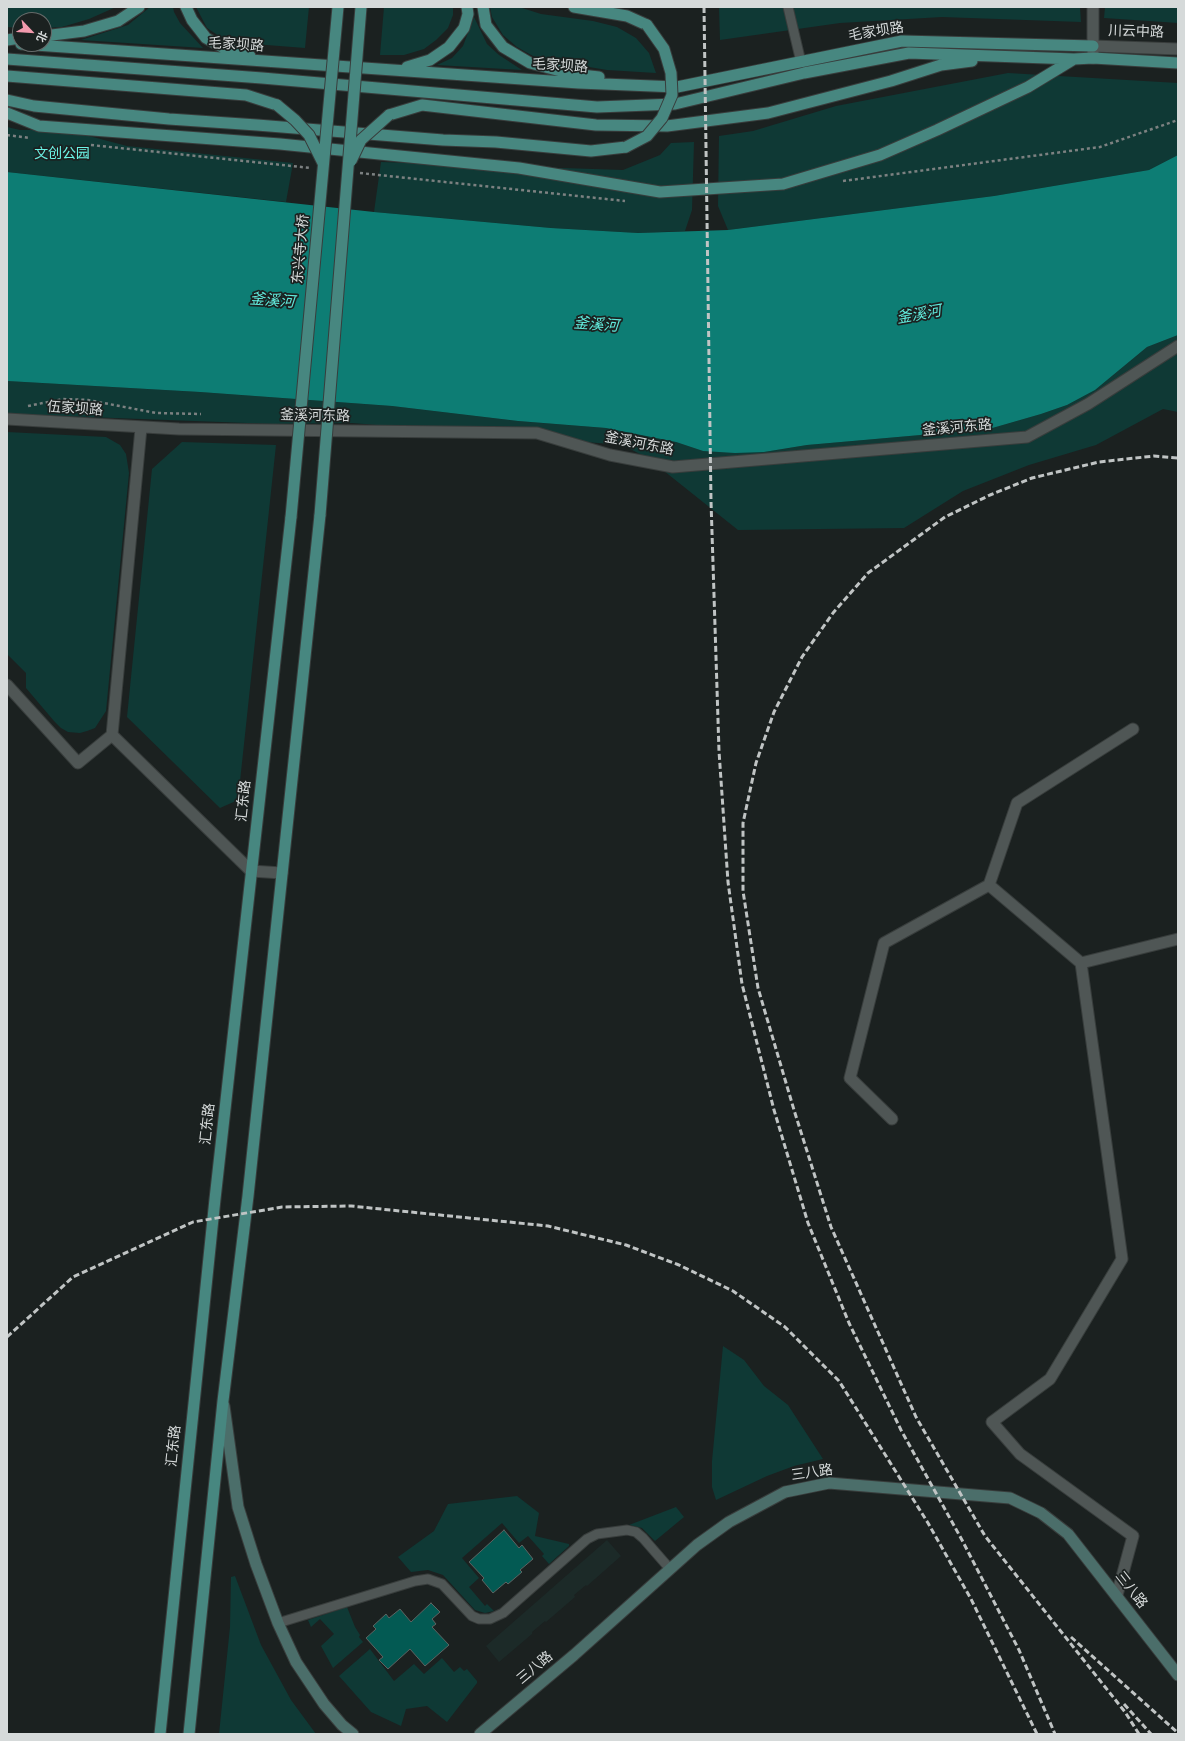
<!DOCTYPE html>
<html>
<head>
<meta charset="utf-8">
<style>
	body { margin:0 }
	#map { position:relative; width:1185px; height:1741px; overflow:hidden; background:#1b2120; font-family:Helvetica,"Noto Sans SC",sans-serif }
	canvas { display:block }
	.frame { position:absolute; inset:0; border:8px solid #d6dada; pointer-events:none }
	.north { position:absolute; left:12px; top:12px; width:40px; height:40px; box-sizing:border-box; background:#1b2120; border:1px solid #666b6a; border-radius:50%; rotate:115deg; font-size:11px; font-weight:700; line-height:16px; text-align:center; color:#d6dada }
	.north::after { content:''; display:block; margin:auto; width:14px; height:18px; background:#f29aad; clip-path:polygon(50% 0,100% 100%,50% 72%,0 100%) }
</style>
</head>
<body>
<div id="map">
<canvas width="1185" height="1741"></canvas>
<div class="frame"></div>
<div class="north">北</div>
</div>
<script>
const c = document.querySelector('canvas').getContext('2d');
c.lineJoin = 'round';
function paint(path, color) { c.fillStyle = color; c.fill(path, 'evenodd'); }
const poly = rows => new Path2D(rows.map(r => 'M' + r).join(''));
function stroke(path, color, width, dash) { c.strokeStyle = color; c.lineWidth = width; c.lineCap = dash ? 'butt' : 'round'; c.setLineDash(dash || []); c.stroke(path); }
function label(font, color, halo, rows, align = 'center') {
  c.font = font + ' Helvetica,"Noto Sans SC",sans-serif'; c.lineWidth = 3.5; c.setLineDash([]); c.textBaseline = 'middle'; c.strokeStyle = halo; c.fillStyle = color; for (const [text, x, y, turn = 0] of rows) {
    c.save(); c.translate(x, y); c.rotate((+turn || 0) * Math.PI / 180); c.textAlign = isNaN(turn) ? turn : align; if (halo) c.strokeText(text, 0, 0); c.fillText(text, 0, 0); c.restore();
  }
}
paint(poly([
	[607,1540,621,1556,587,1586,586,1585,574,1595,575,1597,546,1622,545,1621,532,1632,532,1634,499,1662,486,1646]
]), '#1c2a28');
paint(poly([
	[7,7,116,7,89,19,62,27,44,28,44,20,20,20,20,28,7,27],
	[150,7,173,7,174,12,180,23,203,48,81,40,128,25],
	[196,7,309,7,305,48,241,43,222,38,207,28],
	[384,7,453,7,453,15,448,28,436,40,424,49,404,55,380,55],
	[490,7,519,7,541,14,593,21,617,27,636,38,649,53,656,73,607,70,559,62,533,56,517,47,503,35,492,17],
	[719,7,1080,7,1081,22,942,17,840,23,720,40],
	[1105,7,1178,7,1178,23,1104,18],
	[474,17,487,44,499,55,522,70,437,65,452,58,463,46],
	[1008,73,1178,83,1178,155,1149,170,994,196,728,230,718,206,719,136,753,131,836,106],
	[7,127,20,130,66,130,127,146,293,163,286,202,7,172],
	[694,142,692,210,685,231,638,233,551,228,374,212,381,162,623,170,660,155,671,143],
	[1178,335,1178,412,1163,409,1096,445,1029,465,963,491,904,528,738,530,649,459,623,445,352,423,274,424,7,414,7,381,200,392,392,406,518,421,606,428,676,442,703,451,764,452,807,445,989,429,1041,414,1067,405,1095,390,1147,347],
	[7,432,106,437,120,445,126,454,129,473,106,711,95,728,87,731,80,733,68,732,61,728,54,721,26,688,26,673,7,654],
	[182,442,276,445,238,800,220,808,127,717,152,469],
	[723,1346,744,1360,764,1386,788,1405,823,1459,794,1466,767,1476,716,1500,712,1487,712,1461],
	[517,1496,539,1513,535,1536,569,1544,569,1546,549,1564,542,1556,544,1554,528,1536,519,1543,502,1523,462,1558,479,1578,469,1587,485,1606,487,1604,494,1611,485,1613,475,1610,443,1575,428,1570,411,1572,398,1557,434,1531,448,1504],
	[676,1507,684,1517,655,1541,642,1528,629,1525],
	[235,1576,261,1645,291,1700,316,1734,219,1734,230,1627,231,1577],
	[347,1607,355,1627,360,1635,359,1637,363,1642,333,1668,321,1646,334,1634,320,1619,311,1627,308,1620],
	[370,1649,394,1681,414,1664,424,1674,442,1658,454,1672,460,1667,464,1671,467,1669,477,1681,477,1683,447,1722,427,1706,406,1709,401,1726,371,1712,339,1676]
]), '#0f3935');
paint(poly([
	[1178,155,1178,335,1147,347,1095,390,1067,405,1041,414,989,429,807,445,764,452,735,453,703,451,676,442,606,428,518,421,392,406,200,392,7,381,7,172,374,212,551,228,638,233,728,230,994,196,1149,170]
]), '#0d7d74');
const building = poly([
	[504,1530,519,1548,522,1545,533,1559,520,1570,522,1572,508,1584,506,1582,493,1593,482,1580,484,1578,469,1562,504,1530],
	[431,1603,440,1612,432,1619,436,1624,432,1627,449,1645,425,1666,410,1649,388,1669,379,1660,383,1657,366,1638,376,1629,373,1626,386,1614,389,1618,400,1609,411,1622,431,1603]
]);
paint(building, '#035a53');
stroke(building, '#5d6462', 1);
const service = poly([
	[788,7,801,62],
	[278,1623,415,1581,428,1579,442,1584,472,1616,479,1619,490,1619,503,1613,587,1539,597,1534,627,1530,636,1532,643,1538,670,1569]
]);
const minor = poly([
	[1093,58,1093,7],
	[7,419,179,429,537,433,610,455,673,467,1027,437,1088,404,1178,346],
	[141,428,112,735,251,871,282,873],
	[7,685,78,763,112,735],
	[989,885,1081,963,1122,1259,1050,1379,992,1422,1020,1454,1133,1536,1117,1595],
	[1081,963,1178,939],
	[892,1119,850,1078,884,943,989,885,1017,803,1133,729]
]);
const tertiary = poly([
	[1093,46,1178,49]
]);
const secondary = poly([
	[224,1406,238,1507,256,1564,278,1623,296,1662,324,1704,342,1725,353,1734],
	[480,1734,574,1655,697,1545,729,1522,785,1492,829,1483,1010,1498,1041,1513,1068,1534,1178,1675]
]);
const primary = poly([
	[186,7,192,20,206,38,222,47,250,56],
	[483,7,486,25,503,47,530,63,572,74,599,77],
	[574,7,627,16,647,25],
	[44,36,84,31,118,21,139,7],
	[7,40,20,38],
	[21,44,579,83,677,87,902,41,1093,46],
	[7,59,262,78,597,107,675,104,804,73,909,53,1074,59,1093,58,1178,63],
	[407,67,430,60,449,47,464,28,468,14,467,7],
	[7,76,246,95,277,105],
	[7,100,34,106,169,119,257,125,443,140,496,142,591,151,626,147],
	[7,113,39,126,280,144,519,168,660,192,783,184,880,155,937,130,1028,87,1074,59],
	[389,115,422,105,596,125,667,126,768,113,891,81,941,65,972,61],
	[160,1734,215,1199,291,517],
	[189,1734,223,1401,248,1196,320,515]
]);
stroke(service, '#383d3c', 11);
stroke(minor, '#383d3c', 13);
stroke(tertiary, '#383d3c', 13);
stroke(secondary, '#383d3c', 13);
stroke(primary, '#383d3c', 13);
stroke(poly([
	[7,135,30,138],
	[91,145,311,168],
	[360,173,625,201],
	[843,181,1100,147,1178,120],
	[28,406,63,399,88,400,156,413,201,414]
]), '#7c8181', 2.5, [3, 3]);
stroke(service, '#4f5655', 9);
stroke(minor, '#4f5655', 11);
stroke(tertiary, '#4f5655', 11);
stroke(secondary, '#4b6e6a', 11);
stroke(primary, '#478780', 11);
stroke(poly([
	[704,7,711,501,719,751,728,882,742,984,774,1110,808,1223,849,1323,901,1430,962,1540,1019,1650,1055,1734],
	[7,1337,73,1277,193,1222,282,1207,351,1206,548,1226,626,1245,679,1265,733,1291,785,1327,839,1381,928,1523,971,1599,1037,1734],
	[1071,1637,1178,1733],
	[1124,1704,1151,1734],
	[1139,1734,1125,1712,985,1536,916,1417,831,1227,794,1110,758,988,743,891,743,823,756,763,774,712,802,657,833,613,868,573,945,517,990,495,1032,478,1099,462,1154,456,1178,458]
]), '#c0c4c4', 3, [6, 3]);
const primaryBridge = poly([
	[277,105,295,120,309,135,323,163],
	[626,147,647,136,662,118,672,95,671,73,664,49,647,25],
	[351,161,361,140,389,115],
	[320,515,361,7],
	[291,517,338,7]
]);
stroke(primaryBridge, '#383d3c', 13, []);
stroke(primaryBridge, '#478780', 11);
label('14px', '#d6dada', '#1b2120', [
	["毛家坝路",876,32,-9],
	["川云中路",1136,32,2],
	["毛家坝路",236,45,4],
	["毛家坝路",560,66,4],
	["东兴寺大桥",301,249,-85],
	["伍家坝路",75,409,4],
	["釜溪河东路",315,416,1],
	["釜溪河东路",957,428,-5],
	["釜溪河东路",639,444,11],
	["汇东路",244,801,-84],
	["汇东路",208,1124,-84],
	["汇东路",174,1446,-84],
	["三八路",812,1473,-8],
	["三八路",1131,1590,52],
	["三八路",535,1668,-40]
]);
label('14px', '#6cf4e6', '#1b2120', [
	["文创公园",62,154]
]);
label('italic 15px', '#61eadc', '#1b2120', [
	["釜溪河",272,301,4],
	["釜溪河",919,315,-10],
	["釜溪河",596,325,4]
]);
</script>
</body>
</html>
